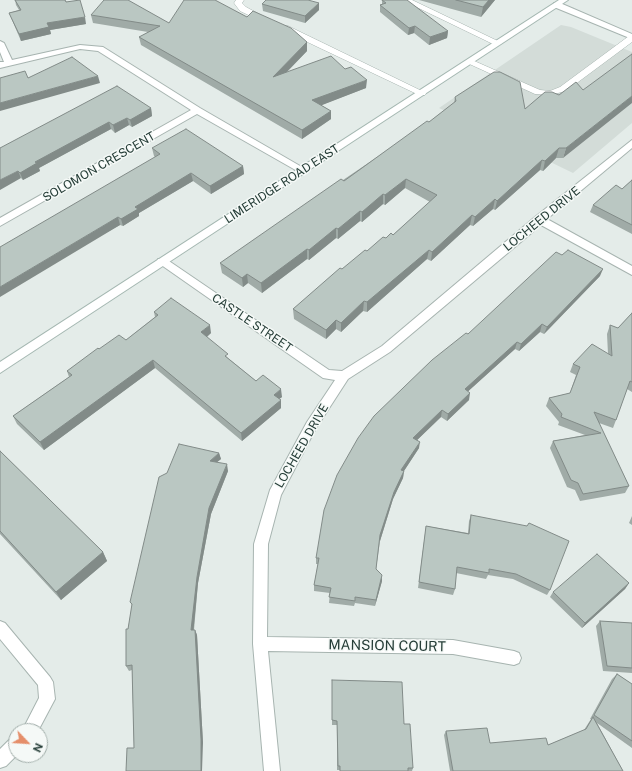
<!DOCTYPE html>
<html>
<head>
<meta charset="utf-8">
<style>
	body { margin:0 }
	#map { position:relative; width:632px; height:771px; overflow:hidden; background:#e4ece9; font-family:"Public Sans",sans-serif }
	canvas { display:block }
	.north { position:absolute; left:8px; top:723px; width:40px; height:40px; box-sizing:border-box; background:#f5f9f7; border:1px solid #a2aeaa; border-radius:50%; rotate:115deg; font-size:11px; font-weight:700; line-height:16px; text-align:center; color:#253d37 }
	.north::after { content:''; display:block; margin:auto; width:14px; height:18px; background:#e58e6a; clip-path:polygon(50% 0,100% 100%,50% 72%,0 100%) }
</style>
</head>
<body>
<div id="map">
<canvas width="632" height="771"></canvas>
<div class="north">N</div>
</div>
<script>
const c = document.querySelector('canvas').getContext('2d');
c.lineJoin = 'round';
function paint(path, color) { c.fillStyle = color; c.fill(path, 'evenodd'); }
const poly = rows => new Path2D(rows.map(r => 'M' + r).join(''));
function stroke(path, color, width, dash) { c.strokeStyle = color; c.lineWidth = width; c.lineCap = dash ? 'butt' : 'round'; c.setLineDash(dash || []); c.stroke(path); }
function label(font, color, halo, rows, align = 'center') {
  c.font = font + ' "Public Sans",sans-serif'; c.lineWidth = 3; c.setLineDash([]); c.textBaseline = 'middle'; c.strokeStyle = halo; c.fillStyle = color; for (const [text, x, y, turn = 0] of rows) {
    c.save(); c.translate(x, y); c.rotate((+turn || 0) * Math.PI / 180); c.textAlign = isNaN(turn) ? turn : align; if (halo) c.strokeText(text, 0, 0); c.fillText(text, 0, 0); c.restore();
  }
}
paint(poly([
	[561,25,571,27,632,52,632,123,573,173,439,108]
]), '#d3dcd8');
const lane = poly([
	[236,0,244,0,242,3,246,7,268,19,261,21,240,11,234,3,236,0],
	[402,0,412,0,502,43,495,45,402,0],
	[282,26,288,26,426,93,425,95,419,95,282,30,282,26],
	[629,36,632,36,632,42,566,91,550,95,535,94,465,62,472,60,540,90,550,91,560,87,629,36]
]);
const street = poly([
	[554,3,560,3,632,34,632,39,554,7,554,3],
	[0,41,4,43,12,60,80,45,103,47,200,108,307,170,302,173,299,172,197,114,0,226,0,218,191,110,98,51,80,49,0,68,0,62,4,62,0,52,0,41],
	[632,140,632,148,547,219,632,266,632,275,541,225,390,352,348,379,315,430,281,495,268,544,267,637,453,640,514,651,519,653,521,658,519,663,514,665,453,654,268,651,280,771,264,771,253,644,254,544,270,490,307,422,335,380,323,378,157,262,158,259,166,259,329,370,342,371,382,346,535,217,632,140],
	[0,621,5,623,50,677,53,682,55,699,38,731,22,731,39,698,38,685,0,639,0,621],
	[16,737,17,755,6,766,0,768,0,749,10,739,16,737]
]);
const secondary = poly([
	[559,0,568,0,0,373,0,362,559,0]
]);
stroke(lane, '#a7b4b0', 1);
stroke(street, '#a7b4b0', 2);
stroke(secondary, '#a4b7b1', 2);
paint(lane, '#fff');
paint(street, '#fff');
paint(secondary, '#fff');
paint(poly([
	[15,0,65,0,86,24,50,30,51,34,21,41,9,13,19,10,16,5],
	[382,0,448,31,447,38,429,45,414,33,408,35,380,12,380,5,382,4],
	[419,0,495,0,481,17],
	[262,4,319,10,305,23,263,11],
	[91,15,169,23,307,51,287,72,366,88,321,105,331,111,331,119,302,139,141,45,139,37,148,32,93,23],
	[583,90,563,158,556,158,543,171,540,170,495,210,493,209,473,226,470,225,431,261,427,259,367,312,363,311,341,332,336,329,326,339,294,319,293,309,342,269,386,238,393,235,430,202,405,188,385,205,383,204,362,222,360,221,338,239,336,238,309,260,307,259,262,293,248,283,243,287,222,273,220,263,429,122,454,103,455,97,525,109,559,95],
	[151,108,152,116,132,127,129,125,115,133,111,129,39,168,40,171,23,180,21,178,0,148],
	[152,148,243,166,244,174,211,194,193,181,139,213,139,216,123,226,120,225,100,236,155,157,154,156],
	[632,180,632,234,590,212,593,205,622,189],
	[600,276,544,334,540,332,519,351,515,349,468,391,469,400,447,421,441,417,417,440,419,448,404,471,403,478,393,499,380,541,376,569,382,581,375,606,355,603,354,606,329,603,330,593,314,591,314,585,318,564,316,564,316,558,468,334],
	[154,312,211,333,207,337,228,358,256,381,282,397,279,399,281,408,242,441,155,368,44,450,17,424,13,416,69,377,67,371,99,349,126,340,155,317],
	[632,313,632,392,627,389,616,420,613,428,599,423,629,486,625,493,580,501,575,490,567,487,550,448,553,441,585,435,558,425,559,422,546,406,549,398,570,393,576,375,570,372,573,364,608,354,607,334,610,325,618,328],
	[0,451,103,552,107,561,61,600,0,534],
	[219,453,221,459,217,462,228,471,211,514,198,583,194,630,195,630,197,635,203,743,134,748,132,670,129,671,126,666,128,629,132,605,130,602],
	[471,515,550,590,547,595,513,579,488,575,486,579,456,573,455,589,453,595,418,588,426,526,468,533,469,521],
	[632,516,632,525,629,523],
	[629,583,625,589,582,628,550,597,553,592],
	[600,621,632,623,632,673,603,671,596,626],
	[617,674,632,684,632,748,597,723,623,771,450,771,444,735,446,731,490,743,548,745,584,730,591,719,590,719,612,679],
	[332,680,404,724,413,768,412,771,340,771,340,770,337,770,337,725,332,725]
]), '#a0aba7');
paint(poly([
	[489,0,495,0,481,17,483,7],
	[319,3,319,10,305,23,305,16],
	[85,17,86,24,50,30,51,34,21,41,19,34,47,23],
	[415,26,414,33,408,35,409,28],
	[448,31,447,38,429,45,430,37],
	[307,42,307,51,274,85,273,77],
	[98,76,100,83,0,111,0,103],
	[367,80,366,88,312,109,312,100],
	[632,96,632,103,563,158,566,148],
	[151,108,152,116,132,127,130,120],
	[331,111,331,119,302,139,302,130],
	[127,118,129,125,115,133,113,125],
	[109,122,111,129,39,168,40,171,23,180,20,173,35,162],
	[559,148,556,158,543,171,545,161],
	[542,160,540,170,495,210,497,201],
	[243,166,244,174,211,194,210,186],
	[18,171,21,178,0,190,0,180],
	[191,173,193,181,139,213,139,216,123,226,121,219,135,207],
	[406,179,405,188,385,205,385,195],
	[383,194,383,204,362,222,362,212],
	[495,199,493,209,473,226,475,217],
	[360,211,360,221,338,239,338,229],
	[472,215,470,225,431,261,432,252],
	[118,217,120,225,0,297,0,287],
	[336,228,336,238,309,260,309,250],
	[307,249,307,259,262,293,261,283],
	[429,250,427,259,367,312,367,302],
	[603,269,600,276,544,334,547,327],
	[247,274,248,283,243,287,242,278],
	[364,301,363,311,341,332,341,323],
	[336,320,336,329,326,339,326,330],
	[542,324,540,332,519,351,521,344],
	[210,325,211,333,203,340,201,332],
	[517,342,515,349,463,396,465,389],
	[153,360,155,368,44,450,40,442],
	[281,389,282,397,274,403,274,395],
	[470,393,469,400,447,421,448,414],
	[281,400,281,408,242,441,241,433],
	[442,410,441,417,412,445,413,438],
	[420,442,419,448,400,477,401,470],
	[219,453,221,459,211,467,210,461],
	[227,464,228,471,211,514,198,583,193,635,191,630,197,577,209,508],
	[404,471,403,478,393,499,380,541,380,535,394,492],
	[103,552,107,561,61,600,56,592],
	[382,575,382,581,375,606,376,600],
	[629,583,625,589,582,628,585,623],
	[195,630,197,635,203,743,202,771,201,771]
]), '#828b88');
const building = poly([
	[15,0,65,0,66,2,80,0,85,17,47,23,49,27,19,34,9,13,21,10,15,0],
	[104,0,128,0,169,23,184,0,215,0,247,17,253,11,291,28,307,42,273,77,331,56,345,69,351,67,367,80,312,100,331,111,302,130,139,37,160,26,91,15,104,0],
	[266,0,308,0,319,3,305,16,262,4,266,0],
	[382,0,407,0,448,31,430,37,415,26,409,28,380,5,386,3,382,0],
	[456,0,489,0,483,7,456,0],
	[632,54,632,96,566,148,559,148,545,161,542,160,497,201,495,199,475,217,472,215,432,252,429,250,367,302,364,301,341,323,336,320,326,330,293,309,340,268,342,269,365,250,367,251,383,237,386,238,391,233,393,235,437,195,406,179,385,195,383,194,362,212,360,211,338,229,336,228,309,250,307,249,261,283,247,274,242,278,220,263,341,179,344,181,427,121,429,122,456,101,455,97,494,72,500,72,520,82,525,109,545,92,552,92,559,95,576,82,583,90,632,54],
	[72,57,98,76,0,103,0,78,25,71,28,78,72,57],
	[117,86,151,108,130,120,127,118,113,125,109,122,35,162,37,163,20,173,18,171,0,180,0,148,117,86],
	[186,129,243,166,210,186,191,173,135,207,138,209,121,219,118,217,0,287,0,247,160,154,152,148,186,129],
	[632,180,632,225,593,205,616,185,622,189,632,180],
	[568,250,603,269,547,327,542,324,521,344,517,342,465,389,470,393,448,414,442,410,413,438,420,442,401,470,404,471,394,492,380,535,376,569,382,575,376,600,355,597,355,601,329,597,331,588,314,585,319,558,316,558,324,510,337,475,358,438,374,416,432,360,466,333,468,334,556,252,562,255,568,250],
	[171,298,210,325,201,332,228,354,225,356,256,381,263,375,281,389,274,395,281,400,241,433,153,360,40,442,13,416,72,375,67,371,98,348,99,349,119,335,126,340,158,315,154,312,171,298],
	[632,313,632,382,630,381,616,420,594,412,629,486,583,494,578,483,571,480,553,441,601,433,561,417,562,414,549,398,570,393,580,367,573,364,592,344,612,356,610,325,618,328,632,313],
	[179,444,219,453,210,461,227,464,209,508,197,577,191,630,195,630,201,739,201,771,126,771,127,748,134,748,132,665,126,666,126,629,128,629,132,604,130,602,159,477,167,473,179,444],
	[0,451,103,552,56,592,0,531,0,451],
	[471,515,527,526,529,523,569,541,550,590,516,574,489,569,489,573,457,567,455,589,419,582,426,526,469,534,471,515],
	[597,554,629,583,585,623,553,592,597,554],
	[600,621,632,623,632,668,607,666,600,621],
	[617,674,632,684,632,741,594,715,617,674],
	[332,680,402,682,404,724,410,724,413,768,408,768,408,771,340,771,340,766,338,766,337,721,332,720,332,680],
	[593,717,623,771,453,771,446,731,487,728,490,743,546,738,548,745,586,729,593,717]
]);
paint(building, '#bac7c2');
stroke(building, '#828b88', 1);
label('12px', '#253d37', '#f5f9f7', [
	["SOLOMON CRESCENT",99,167,-30],
	["LIMERIDGE ROAD EAST",282,184,-33],
	["LOCHEED DRIVE",542,219,-39],
	["CASTLE STREET",252,323,34],
	["LOCHEED DRIVE",302,446,-60]
]);
label('14px', '#253d37', '#f5f9f7', [
	["MANSION COURT",387,646,1]
]);
</script>
</body>
</html>
